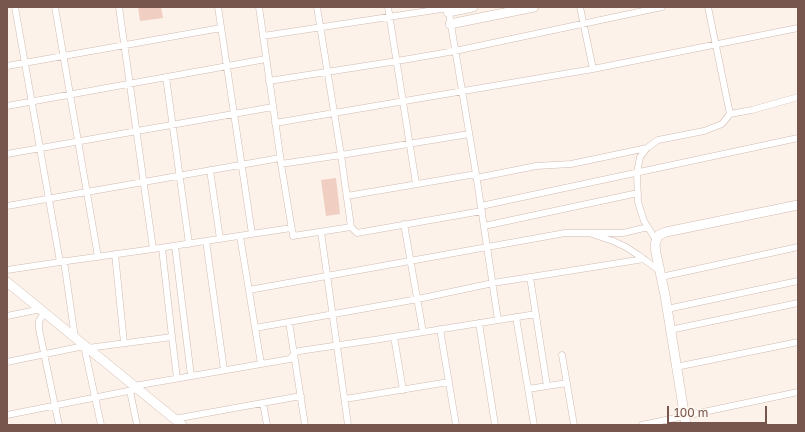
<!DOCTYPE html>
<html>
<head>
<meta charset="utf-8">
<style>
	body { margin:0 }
	#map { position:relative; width:805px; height:432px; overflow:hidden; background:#fcf2ea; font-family:"Golos Text",sans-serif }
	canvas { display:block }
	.frame { position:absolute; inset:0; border:8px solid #76564d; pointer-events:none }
	.scale { position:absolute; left:667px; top:406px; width:100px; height:18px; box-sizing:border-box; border:2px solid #76564d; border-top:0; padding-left:5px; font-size:12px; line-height:14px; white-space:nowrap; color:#76564d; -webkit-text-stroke:3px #fef7f0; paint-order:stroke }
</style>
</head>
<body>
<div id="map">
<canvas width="805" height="432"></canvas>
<div class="frame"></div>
<div class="scale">100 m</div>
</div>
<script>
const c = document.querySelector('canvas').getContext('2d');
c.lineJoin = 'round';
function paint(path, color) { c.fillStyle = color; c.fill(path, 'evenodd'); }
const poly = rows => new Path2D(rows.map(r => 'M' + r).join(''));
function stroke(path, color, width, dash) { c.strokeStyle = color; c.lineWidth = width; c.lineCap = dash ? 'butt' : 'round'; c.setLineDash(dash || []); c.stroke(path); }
paint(poly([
	[138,7,161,7,163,18,140,21],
	[336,178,340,214,326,216,321,180]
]), '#f0cec2');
const street = poly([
	[15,7,60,262],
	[55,7,98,257],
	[119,7,153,249],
	[218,7,252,234],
	[259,7,281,162],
	[317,7,341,155,469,134],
	[388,7,416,184],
	[448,7,476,174,498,320],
	[580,7,593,69],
	[708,7,730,114],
	[263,36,448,8],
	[7,66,221,28],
	[166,77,189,244],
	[269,81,397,61,455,51,662,7],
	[7,106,266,59],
	[275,123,593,69,798,28],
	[7,154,273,107],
	[341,155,351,227,293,236,281,164,341,155],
	[210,170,220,239],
	[476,178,536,166,571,164,647,148],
	[347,196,476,174],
	[7,206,280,158],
	[481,206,798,138],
	[404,224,423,332],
	[484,226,638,193],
	[351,227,357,233,482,211],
	[321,232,348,425],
	[592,234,613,241,626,247,638,255,660,271],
	[240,236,261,364],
	[656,240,644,221,638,202,637,173,640,157,647,148,658,140,704,131,722,124,730,114,752,110,798,97],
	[206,241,224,370],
	[175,246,191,376],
	[162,248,172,337,177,378],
	[115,254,124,343],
	[64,261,75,338],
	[7,270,60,262,153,249,291,228],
	[530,277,547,386],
	[661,277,798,247],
	[249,290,565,233,623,233,648,227],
	[667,309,798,281],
	[45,312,39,321,39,329,59,425],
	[7,316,41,309],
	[516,317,528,389,567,383],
	[289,322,305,425],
	[479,323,495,425],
	[255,328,418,299,493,283,644,259],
	[440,329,456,425],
	[670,330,798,303],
	[394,337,403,390],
	[88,348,172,337],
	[562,355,574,425],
	[7,362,84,346,101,425],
	[676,367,798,342],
	[134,386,290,359,296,352,299,351,374,340,536,314],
	[528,389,534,425],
	[130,391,137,425],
	[345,399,449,382],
	[263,403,267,425],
	[7,415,138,389],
	[174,419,301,396],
	[642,425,798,392]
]);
const secondary = poly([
	[448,12,473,7],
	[450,24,534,7],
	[7,282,182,425],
	[686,425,665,295,656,253,655,245,657,238,659,235,666,232,798,205]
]);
stroke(street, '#d0bbb2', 7);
stroke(secondary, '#d3baaf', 10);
stroke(street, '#fff', 6);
stroke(secondary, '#fff', 9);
</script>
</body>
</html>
